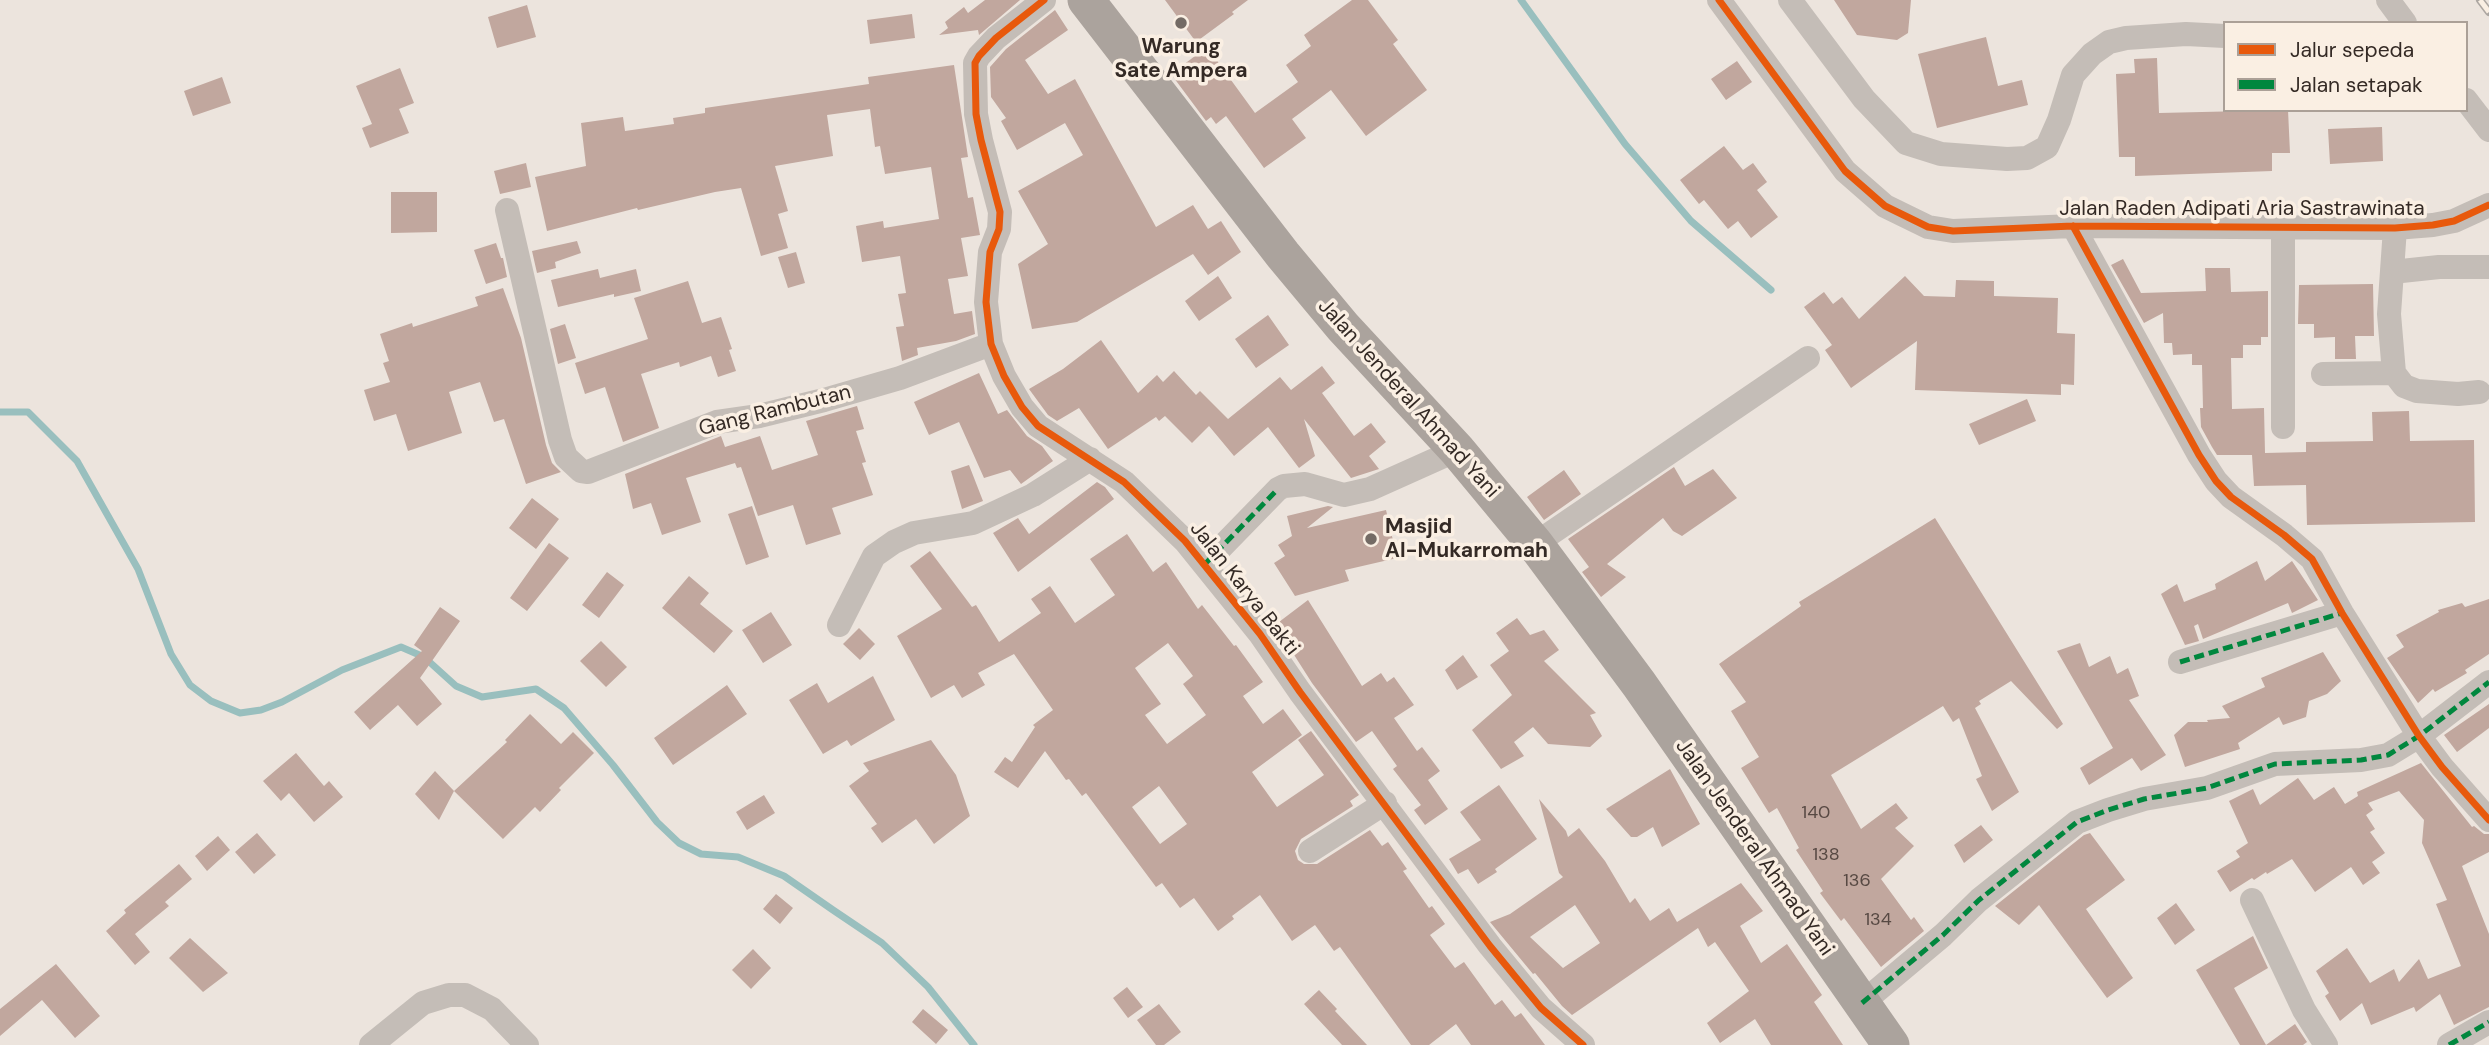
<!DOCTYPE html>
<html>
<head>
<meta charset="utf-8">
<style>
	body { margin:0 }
	#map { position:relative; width:2489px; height:1045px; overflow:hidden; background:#ece4dd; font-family:"DM Sans",sans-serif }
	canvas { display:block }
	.legend { position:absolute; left:2223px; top:21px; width:245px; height:91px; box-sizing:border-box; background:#faefe3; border:2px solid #aba097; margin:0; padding:9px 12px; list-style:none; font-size:21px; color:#342a25 }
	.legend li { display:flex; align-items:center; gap:14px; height:35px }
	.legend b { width:35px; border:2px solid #aba097 }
</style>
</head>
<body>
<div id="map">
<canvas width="2489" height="1045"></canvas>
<ul class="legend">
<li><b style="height:9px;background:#e8590c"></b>Jalur sepeda</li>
<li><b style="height:9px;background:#00873e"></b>Jalan setapak</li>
</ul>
</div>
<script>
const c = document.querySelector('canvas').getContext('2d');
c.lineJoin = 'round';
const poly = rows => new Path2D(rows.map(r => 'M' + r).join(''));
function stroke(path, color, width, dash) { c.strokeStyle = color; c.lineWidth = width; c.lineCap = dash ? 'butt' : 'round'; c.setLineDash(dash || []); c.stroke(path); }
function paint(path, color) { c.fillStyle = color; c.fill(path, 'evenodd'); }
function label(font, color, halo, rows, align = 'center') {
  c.font = font + ' "DM Sans",sans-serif'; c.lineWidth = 7; c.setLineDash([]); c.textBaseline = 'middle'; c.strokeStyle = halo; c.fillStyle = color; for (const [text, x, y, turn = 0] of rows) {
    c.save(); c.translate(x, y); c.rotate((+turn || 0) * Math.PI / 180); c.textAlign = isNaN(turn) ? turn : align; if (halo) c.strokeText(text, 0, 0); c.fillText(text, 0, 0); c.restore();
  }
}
stroke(poly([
	[1521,0,1625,144,1691,221,1771,290],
	[0,412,28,412,77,461,138,569,171,654,190,685,211,701,240,713,261,710,282,702,342,670,401,647,424,657,456,686,482,697,536,689,564,708,613,765,657,822,679,843,701,854,738,857,784,876,833,910,882,943,928,987,974,1045]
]), '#99bfbe', 7);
paint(poly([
	[985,0,1020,0,979,35,978,30,939,35,948,28,945,22,964,7,968,13],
	[1165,0,1248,0,1232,12,1234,14,1196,42],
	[1352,0,1368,0,1398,40,1393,44,1427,90,1366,136,1331,90,1292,119,1306,138,1264,168,1226,116,1216,124,1211,117,1206,121,1171,74,1207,47,1255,113,1298,82,1286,65,1311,46,1304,35],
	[1834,0,1911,0,1908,33,1897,40,1857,35],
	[527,5,536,37,497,48,488,17],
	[1055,10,1068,30,1025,60,1048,94,1075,79,1156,227,1193,205,1208,229,1221,221,1241,252,1208,275,1193,254,1077,322,1032,329,1018,264,1048,244,1018,191,1083,155,1065,123,1017,150,1001,121,1006,118,991,97,990,67,1006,49],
	[912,14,915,38,870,44,867,20],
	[1986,37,1998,86,2022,80,2028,105,1937,128,1918,54],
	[2157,58,2159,113,2288,110,2290,153,2272,153,2272,171,2135,176,2135,157,2119,157,2116,74,2135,73,2134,59],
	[1737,61,1752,82,1726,100,1711,79],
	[954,65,968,157,961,158,968,198,973,197,980,235,961,238,968,276,948,279,954,314,972,311,975,334,956,341,917,348,918,355,902,361,896,327,904,326,898,294,906,293,900,256,862,262,856,226,883,221,884,228,939,219,931,167,885,174,880,146,875,147,870,109,827,115,833,156,775,166,788,211,778,214,788,248,761,256,741,188,715,192,638,210,637,208,547,231,535,177,586,166,581,123,623,117,625,131,674,124,673,118,705,113,705,108,869,84,868,77],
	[400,68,414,103,399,109,409,133,370,148,362,128,372,124,356,86],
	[222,77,231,103,193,116,184,91],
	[2382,127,2383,161,2330,164,2328,129],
	[1724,146,1743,170,1753,163,1767,182,1757,190,1778,217,1751,238,1738,221,1728,229,1704,200,1699,204,1680,180],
	[526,163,531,187,500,194,494,171],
	[391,192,437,192,437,232,391,233],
	[577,241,581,253,555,262,556,268,537,273,532,251],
	[496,243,501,258,503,258,507,277,486,284,474,250],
	[796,252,805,283,788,288,778,257],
	[2123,259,2141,293,2206,291,2205,268,2230,268,2231,292,2268,291,2268,337,2261,337,2261,345,2243,345,2243,358,2231,358,2232,409,2264,408,2265,453,2306,452,2306,442,2373,441,2372,412,2409,411,2410,441,2474,440,2475,522,2307,525,2306,485,2254,486,2252,455,2217,455,2212,447,2201,427,2200,408,2203,408,2202,365,2192,365,2192,354,2173,355,2172,343,2164,343,2163,313,2144,323,2111,265],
	[598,269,600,278,636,269,641,291,614,297,614,294,558,307,551,280],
	[1218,276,1232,298,1199,321,1185,301],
	[1905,276,1924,296,1955,297,1956,280,1994,281,1994,296,2058,298,2057,333,2075,334,2074,385,2061,384,2061,395,1915,390,1917,341,1851,388,1825,350,1832,345,1804,307,1824,292,1833,304,1842,297,1859,319],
	[688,281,702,323,721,317,732,349,729,350,736,371,718,377,711,356,680,367,679,362,641,374,659,428,623,442,605,387,585,394,575,363,648,339,634,298],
	[2373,284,2374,336,2355,336,2356,359,2335,359,2335,337,2314,338,2314,324,2298,324,2299,285],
	[503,288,521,338,546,445,552,463,561,472,526,484,504,419,494,422,480,382,449,392,462,433,408,451,396,414,374,421,364,390,390,382,383,363,389,361,380,334,412,323,413,327,478,306,475,297],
	[1268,315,1289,345,1256,368,1235,339],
	[565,324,576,358,558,364,550,329],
	[1101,340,1138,393,1157,375,1163,382,1174,371,1196,395,1200,391,1228,419,1280,377,1291,390,1322,366,1335,383,1322,393,1354,436,1371,423,1386,442,1369,456,1379,469,1351,478,1304,419,1315,456,1299,468,1268,427,1234,456,1209,426,1192,443,1165,416,1159,421,1156,417,1108,449,1079,408,1057,421,1048,415,1029,389,1063,369],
	[979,373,998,414,1007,410,1027,436,1042,446,1053,461,1021,484,1010,470,984,478,959,422,929,435,914,402],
	[2027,399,2036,421,1979,445,1969,424],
	[857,406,864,429,856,431,866,462,862,463,873,495,832,508,841,534,806,545,793,505,758,516,741,467,737,468,735,463,686,478,701,522,662,535,651,503,633,509,625,474,721,436,725,447,760,436,772,470,818,455,806,421],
	[969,465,983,501,962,509,951,471],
	[1674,467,1685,486,1713,469,1737,498,1682,536,1673,531,1663,518,1607,564,1626,577,1601,597,1582,572,1589,567,1568,539],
	[1564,470,1581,494,1544,520,1527,497],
	[1097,482,1105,487,1114,499,1018,572,993,533,1018,518,1029,534],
	[532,498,559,519,536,549,509,528],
	[752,506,769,557,746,565,728,514],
	[1328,506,1333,507,1307,528,1386,510,1397,558,1345,570,1349,581,1295,596,1274,563,1285,556,1278,545,1292,536,1287,516],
	[1935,518,2063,724,2057,729,2011,681,1979,701,1981,704,1975,708,2019,792,1992,811,1976,779,1982,776,1959,718,1953,722,1943,706,1831,775,1861,829,1896,803,1908,818,1895,828,1914,846,1881,879,1911,920,1914,917,1924,931,1881,967,1844,918,1841,921,1820,893,1823,891,1796,850,1799,848,1777,808,1769,813,1741,768,1759,757,1731,711,1746,702,1719,664,1801,606,1799,602],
	[1127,534,1153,572,1166,562,1198,609,1202,605,1234,646,1236,645,1263,682,1243,696,1263,724,1283,709,1302,735,1252,772,1277,807,1324,775,1298,740,1311,731,1359,795,1350,801,1353,806,1301,839,1295,851,1298,860,1304,864,1317,864,1370,830,1382,846,1388,842,1407,869,1403,871,1429,908,1432,906,1445,924,1430,935,1455,968,1464,962,1495,1005,1502,1000,1515,1017,1521,1013,1545,1045,1471,1045,1456,1024,1429,1045,1411,1045,1340,947,1334,951,1315,925,1292,941,1260,895,1232,916,1234,919,1218,931,1194,898,1180,908,1162,883,1156,887,1086,793,1082,796,1069,779,1066,780,1045,751,1018,788,994,772,1005,757,1012,762,1035,727,1033,725,1053,710,1014,654,978,673,985,685,962,698,954,685,931,698,897,636,942,609,910,566,930,551,972,607,976,605,999,642,1041,613,1031,599,1050,586,1075,623,1115,595,1090,559],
	[1168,643,1193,676,1183,684,1206,715,1167,744,1145,715,1161,704,1135,668],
	[1159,786,1187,824,1160,844,1132,807],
	[549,543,569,558,527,611,510,598],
	[2257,561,2265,581,2292,561,2318,600,2292,613,2288,603,2203,639,2198,624,2194,626,2199,641,2185,645,2161,594,2177,584,2184,602,2216,589,2215,584],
	[607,572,624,585,599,618,582,605],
	[689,576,709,593,700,604,733,631,714,653,662,608],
	[2489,599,2489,654,2465,670,2467,673,2435,692,2433,689,2418,703,2387,658,2404,647,2396,635,2439,612,2438,610,2462,603,2465,607],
	[1308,600,1362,686,1381,673,1387,682,1394,677,1414,705,1394,718,1417,751,1422,747,1440,771,1428,780,1448,809,1425,825,1414,810,1421,805,1393,769,1397,766,1372,731,1356,742,1312,683,1275,625],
	[440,607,460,621,420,678,442,704,417,726,398,705,370,730,354,712,422,651,414,645],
	[771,612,792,645,763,663,742,630],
	[1517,618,1530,635,1544,630,1559,650,1544,661,1596,713,1590,715,1602,736,1590,747,1548,744,1533,727,1514,742,1524,756,1501,769,1472,730,1512,695,1490,665,1509,651,1496,633],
	[859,628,875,644,860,660,843,644],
	[601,641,627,667,606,687,580,661],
	[2080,643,2089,667,2110,656,2117,674,2128,668,2139,696,2129,700,2166,755,2141,771,2132,758,2089,785,2080,768,2113,748,2057,651],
	[2323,652,2341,681,2327,694,2309,701,2306,717,2283,725,2279,717,2238,743,2240,749,2185,767,2174,735,2188,722,2208,722,2207,720,2230,718,2222,706,2265,687,2261,678],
	[1463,655,1478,677,1457,690,1445,670],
	[873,676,895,720,851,746,847,740,823,754,789,700,817,683,828,703],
	[727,685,747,714,673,765,654,738],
	[2489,704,2489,728,2457,752,2444,735],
	[530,714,561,744,573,732,594,753,559,788,561,790,540,812,535,807,503,839,454,791,507,742,505,740],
	[931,740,956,775,970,816,934,844,916,819,882,843,871,828,877,824,849,786,869,771,863,763],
	[296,753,324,786,329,781,343,797,314,822,289,793,281,801,263,781],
	[2421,763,2472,827,2474,826,2484,834,2489,834,2489,852,2462,866,2489,934,2489,1007,2454,1025,2440,994,2416,1012,2414,1007,2371,1025,2362,1003,2340,1021,2325,996,2329,993,2316,971,2347,948,2370,983,2394,969,2399,982,2419,959,2428,979,2461,966,2436,904,2447,900,2422,843,2424,820,2399,791,2368,803,2373,810,2366,815,2375,829,2370,832,2385,853,2372,862,2380,873,2363,885,2351,867,2315,892,2292,859,2267,874,2266,872,2254,880,2252,878,2230,892,2217,871,2240,857,2236,851,2248,843,2229,801,2253,789,2260,805,2298,778,2314,800,2334,787,2345,804,2358,796,2357,792],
	[1670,769,1700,824,1662,847,1653,827,1637,837,1631,837,1606,809],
	[435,771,454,791,439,820,415,794],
	[1499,785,1537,839,1495,869,1497,872,1478,884,1468,869,1458,874,1449,859,1481,840,1460,812],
	[764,795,775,813,747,830,736,812],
	[1539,799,1566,831,1568,837,1579,828,1605,861,1630,903,1635,898,1650,921,1669,908,1677,922,1741,883,1763,911,1740,926,1761,963,1787,944,1822,995,1814,1002,1843,1045,1771,1045,1755,1019,1720,1043,1707,1023,1749,991,1715,942,1708,947,1698,928,1572,1015,1562,1006,1535,973,1533,974,1490,922,1510,914,1563,877,1559,873],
	[1575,905,1600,943,1563,968,1530,937],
	[1981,825,1993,840,1964,863,1954,845],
	[257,833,276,855,254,874,235,852],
	[2090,833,2125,880,2086,909,2133,978,2107,998,2039,905,2019,925,1995,906,2084,835],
	[218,836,230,850,207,871,195,856],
	[179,864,192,879,165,902,169,906,135,934,150,952,135,965,106,931,126,913,124,910],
	[776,894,793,908,780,924,763,909],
	[2176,903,2195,930,2175,945,2157,918],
	[2253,936,2268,968,2234,988,2266,1045,2295,1024,2307,1042,2303,1045,2240,1045,2196,970],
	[190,938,228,973,203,992,169,958],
	[753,949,771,968,751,989,732,970],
	[56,964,100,1016,75,1038,42,1000,0,1036,0,1009],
	[1127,987,1143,1007,1128,1018,1113,998],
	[1319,990,1337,1009,1335,1011,1367,1045,1342,1045,1304,1004],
	[1159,1004,1181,1032,1164,1045,1156,1045,1137,1020],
	[923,1009,948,1030,936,1044,912,1022]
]), '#c1a79e');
stroke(poly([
	[1044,0,996,38,979,56,975,63,976,114,981,140,1000,212,999,229,990,252,986,302,991,344,1004,376,1022,407,1038,426,1124,482,1185,541,1260,634,1300,692,1490,946,1541,1008,1583,1045],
	[1719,0,1845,171,1885,206,1928,227,1953,231,2073,226,2395,228,2433,225,2454,221,2489,205],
	[1790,0,1864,99,1906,143,1941,154,2007,159,2027,158,2047,147,2059,120,2073,75,2092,54,2109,42,2126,38,2186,34,2225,36],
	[2388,0,2405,23],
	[2466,100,2489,130],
	[507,210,560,440,566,457,581,471,588,472,717,422,759,416,824,400,900,378,991,344],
	[2073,226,2199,455,2216,481,2231,497,2284,535,2312,559,2342,613,2419,736,2442,767,2489,820],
	[2395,228,2389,314,2394,373,2404,386,2417,391,2458,394,2479,392],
	[2392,272,2439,267,2489,267],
	[2323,374,2394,373],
	[2283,427,2283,228],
	[1535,544,1808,358],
	[1205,564,1278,489,1284,486,1305,484,1344,495,1370,489,1457,450],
	[839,625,874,556,894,542,914,533,973,523,1033,495,1090,459],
	[2180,662,2342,613],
	[1310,851,1385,803],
	[2252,900,2304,1010,2326,1045],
	[1862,1003,1943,935,1979,900,2077,822,2108,810,2144,799,2207,788,2275,764,2361,760,2388,755,2419,736,2489,682],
	[371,1045,423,1003,449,995,465,995,492,1009,527,1045],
	[2449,1045,2489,1022]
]), '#c4bdb7', 24);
stroke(poly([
	[1086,0,1283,255,1343,327,1457,450,1535,544,1639,684,1891,1045]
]), '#aba39d', 37);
const rail = poly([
	[2480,0,2489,12]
]);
stroke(rail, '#aca6a1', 8);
stroke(rail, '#faefe3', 5, [16]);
stroke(poly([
	[1205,564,1278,489],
	[2180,662,2342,613],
	[1862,1003,1943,935,1979,900,2077,822,2108,810,2144,799,2207,788,2275,764,2361,760,2388,755,2419,736,2489,682],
	[2449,1045,2489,1022]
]), '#00873e', 5, [10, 5]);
stroke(poly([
	[1044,0,996,38,979,56,975,63,976,114,981,140,1000,212,999,229,990,252,986,302,991,344,1004,376,1022,407,1038,426,1124,482,1185,541,1260,634,1300,692,1490,946,1541,1008,1583,1045],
	[1719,0,1845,171,1885,206,1928,227,1953,231,2073,226,2395,228,2433,225,2454,221,2489,205],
	[2073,226,2199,455,2216,481,2231,497,2284,535,2312,559,2342,613,2419,736,2442,767,2489,820]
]), '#e8590c', 7);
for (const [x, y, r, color] of [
	[1181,23,7,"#746b65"],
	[1371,539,7,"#746b65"]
]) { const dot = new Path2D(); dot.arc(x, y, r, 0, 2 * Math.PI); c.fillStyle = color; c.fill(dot); stroke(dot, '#faefe3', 2.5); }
label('18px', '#574943', null, [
	["140",1816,813],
	["138",1826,855],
	["136",1857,881],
	["134",1878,920]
]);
label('bold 21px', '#342a25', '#faefe3', [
	["Warung",1181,47],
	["Sate Ampera",1181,71],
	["Masjid",1385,527,"left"],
	["Al-Mukarromah",1385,551,"left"]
]);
label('21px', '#342a25', '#faefe3', [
	["Jalan Raden Adipati Aria Sastrawinata",2242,209],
	["Jalan Jenderal Ahmad Yani",1408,399,48],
	["Gang Rambutan",775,411,-14],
	["Jalan Karya Bakti",1244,589,52],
	["Jalan Jenderal Ahmad Yani",1754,848,55]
]);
</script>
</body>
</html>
